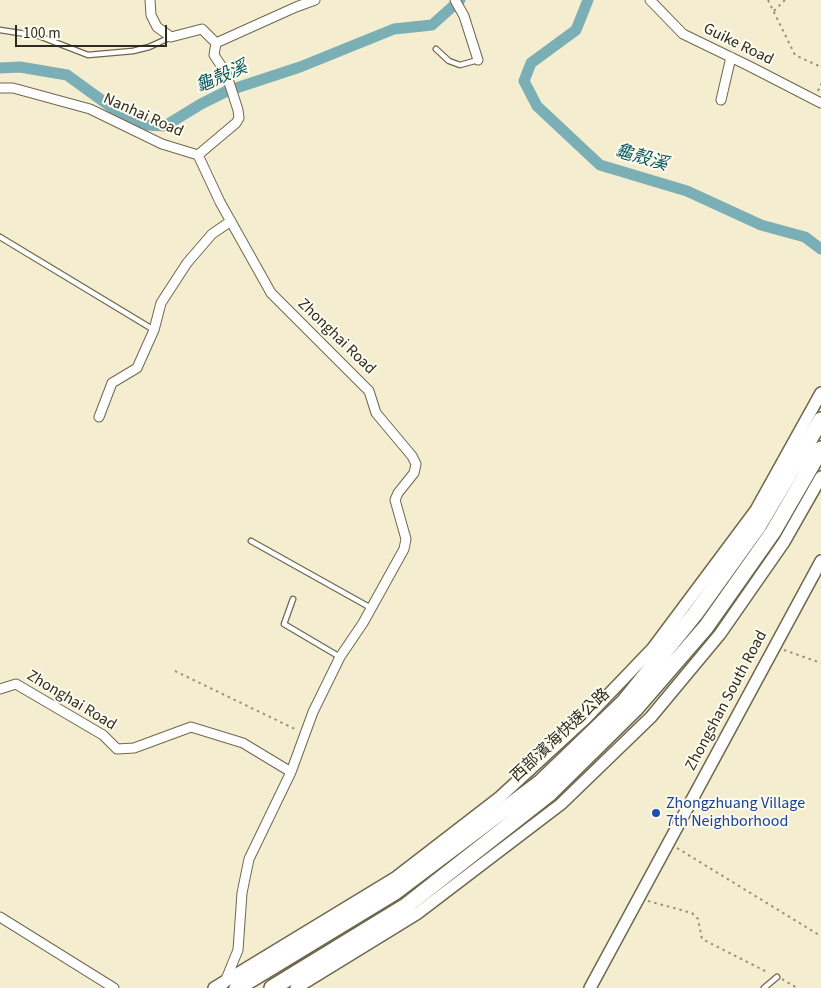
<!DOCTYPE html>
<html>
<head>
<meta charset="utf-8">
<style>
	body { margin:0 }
	#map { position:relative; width:821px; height:988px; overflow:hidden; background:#f5edd0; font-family:"Source Sans 3",sans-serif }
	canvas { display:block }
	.scale { position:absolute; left:15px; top:25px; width:152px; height:22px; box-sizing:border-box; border:2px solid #2d2a1f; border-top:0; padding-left:6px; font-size:15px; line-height:18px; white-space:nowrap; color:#2d2a1f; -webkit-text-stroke:4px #fefbef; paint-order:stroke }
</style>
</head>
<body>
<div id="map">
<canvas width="821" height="988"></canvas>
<div class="scale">100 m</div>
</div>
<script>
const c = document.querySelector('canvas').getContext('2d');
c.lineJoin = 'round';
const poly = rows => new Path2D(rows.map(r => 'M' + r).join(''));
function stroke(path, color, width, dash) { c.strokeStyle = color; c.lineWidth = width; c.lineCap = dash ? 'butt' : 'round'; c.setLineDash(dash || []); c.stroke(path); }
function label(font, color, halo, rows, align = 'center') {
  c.font = font + ' "Source Sans 3","Noto Sans TC",sans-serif'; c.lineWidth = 4; c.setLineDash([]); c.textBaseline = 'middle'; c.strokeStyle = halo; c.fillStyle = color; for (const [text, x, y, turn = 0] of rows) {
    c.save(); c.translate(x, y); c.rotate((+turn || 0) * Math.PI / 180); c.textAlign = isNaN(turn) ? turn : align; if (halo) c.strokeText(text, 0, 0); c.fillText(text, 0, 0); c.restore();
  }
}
stroke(poly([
	[588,0,576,30,531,63,524,81,537,106,600,165,687,191,761,225,805,237,821,249],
	[0,68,20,67,67,75,118,112,146,125,165,126,201,104,227,91,300,67,394,29,432,25,460,0]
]), '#7aafb6', 11);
const service = poly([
	[0,30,39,36,88,55,133,51,149,47,171,37],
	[436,49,449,61,460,65,478,60],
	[0,237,154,330],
	[251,541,371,608],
	[293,599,284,624,340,657],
	[764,988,777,977]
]);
const minor = poly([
	[150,0,151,15,157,27,171,37,202,29,216,43],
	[455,0,464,16,478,60],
	[650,0,683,34,749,66,821,103],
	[216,43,296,7,315,0],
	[0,88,13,88,90,109,162,144,198,155,236,123,239,118,238,110,226,73,214,55,216,43],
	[721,100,731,57],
	[198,155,220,202,271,293,369,391,376,413,412,456,416,464,414,473,398,493,395,500,406,539,404,549,363,623,340,657,313,712,291,772,249,859,242,893,238,950,224,984],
	[99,417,112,383,137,368,154,330,161,303,187,263,212,234,231,221],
	[0,689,16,684,103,735,117,749,134,748,191,727,243,743,291,772],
	[0,917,114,988]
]);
const tertiary = poly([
	[214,988,395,878,500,797,586,718,653,648,756,510,821,393],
	[296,988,418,913,561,804,651,717,720,634,784,542,821,477],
	[590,988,821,561]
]);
const trunk = poly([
	[237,988,395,892,541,782,624,702,695,614,759,525,821,420],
	[272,988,406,906,550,793,635,709,706,627,773,532,821,449]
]);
stroke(service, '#6f684e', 7);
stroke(minor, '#6f684e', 11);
stroke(tertiary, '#6f684e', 14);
stroke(trunk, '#6f684e', 18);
stroke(poly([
	[768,0,795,55,821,67],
	[774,11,785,0],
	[818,91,821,84],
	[784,650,821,663],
	[175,671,297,730],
	[677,848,819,935],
	[648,901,692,913,698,919,702,939,769,973],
	[782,979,797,988]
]), '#97917d', 2, [2.5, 4]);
stroke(service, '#fff', 4.5);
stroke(minor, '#fff', 9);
stroke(tertiary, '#fff', 11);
stroke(trunk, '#fff', 15);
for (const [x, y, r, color] of [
	[656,813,5,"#1a4fb4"]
]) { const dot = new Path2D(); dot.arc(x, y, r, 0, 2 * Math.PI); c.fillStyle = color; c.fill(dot); stroke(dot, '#fefbef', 2); }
label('16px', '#2d2a1f', '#fefbef', [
	["Guike Road",738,45,26],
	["Nanhai Road",143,116,24],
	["Zhonghai Road",336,337,44],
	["Zhonghai Road",71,701,31],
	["Zhongshan South Road",727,701,-62],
	["西部濱海快速公路",561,736,-43]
]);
label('16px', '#164399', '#fefbef', [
	["Zhongzhuang Village",666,804],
	["7th Neighborhood",666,822]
], 'left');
label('italic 18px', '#06565e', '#fefbef', [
	["龜殼溪",222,78,-23],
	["龜殼溪",641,159,16]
]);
</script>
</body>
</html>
